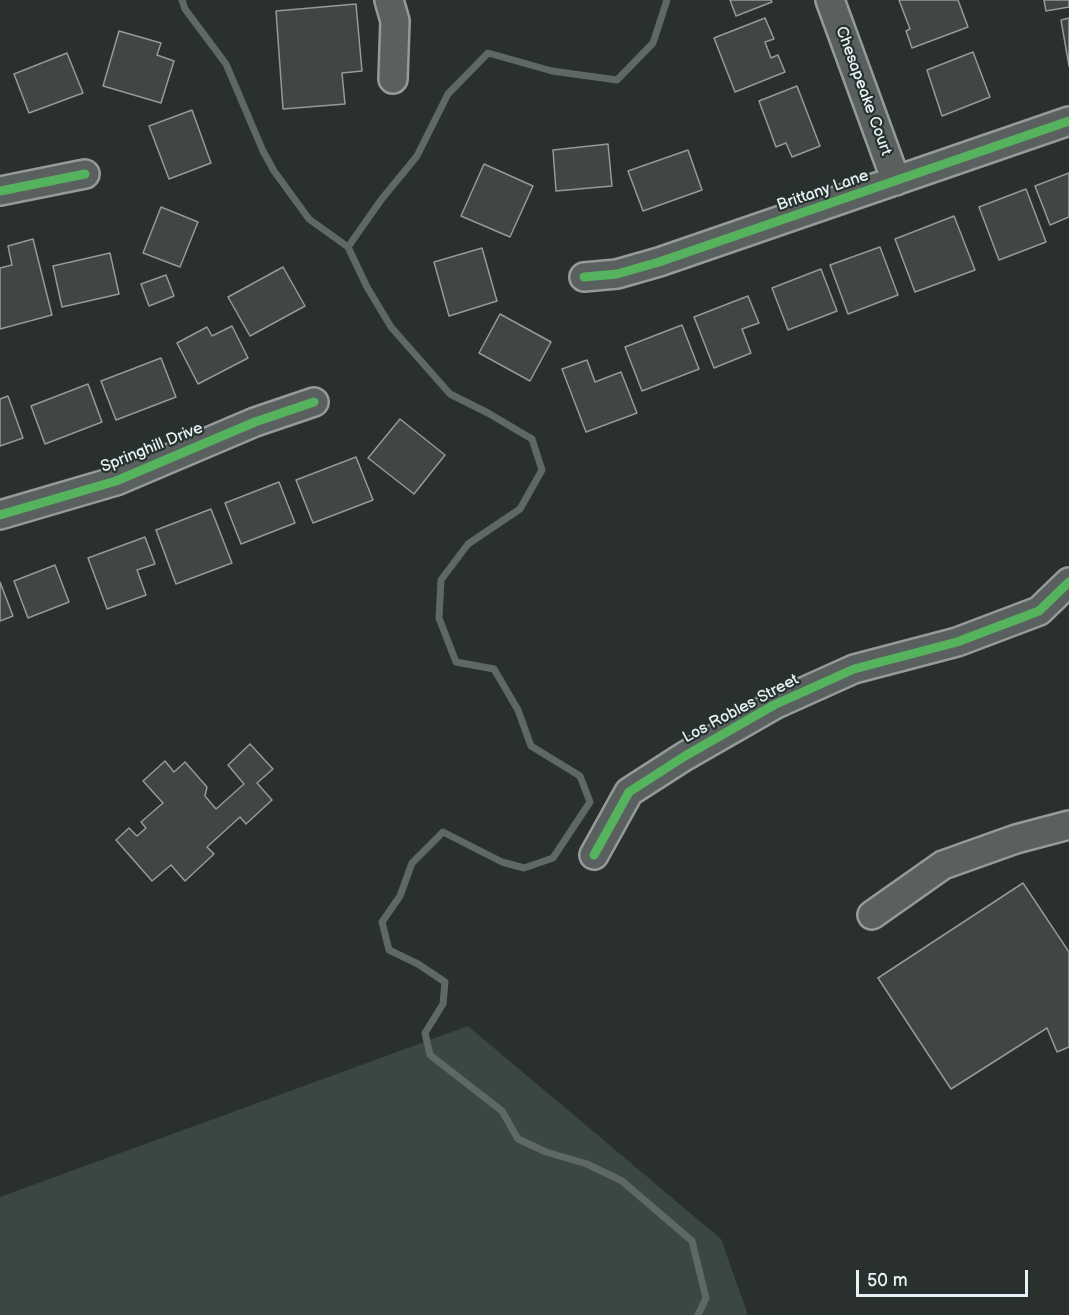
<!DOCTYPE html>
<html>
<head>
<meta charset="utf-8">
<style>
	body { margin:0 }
	#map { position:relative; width:1069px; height:1315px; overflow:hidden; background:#29302d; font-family:"Balsamiq Sans",sans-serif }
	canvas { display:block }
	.scale { position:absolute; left:856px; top:1270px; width:172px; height:27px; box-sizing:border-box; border:3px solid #e8f1f8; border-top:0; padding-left:8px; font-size:18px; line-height:21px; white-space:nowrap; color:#e8f1f8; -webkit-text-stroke:4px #26332d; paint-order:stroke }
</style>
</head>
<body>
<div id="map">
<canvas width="1069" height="1315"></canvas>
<div class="scale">50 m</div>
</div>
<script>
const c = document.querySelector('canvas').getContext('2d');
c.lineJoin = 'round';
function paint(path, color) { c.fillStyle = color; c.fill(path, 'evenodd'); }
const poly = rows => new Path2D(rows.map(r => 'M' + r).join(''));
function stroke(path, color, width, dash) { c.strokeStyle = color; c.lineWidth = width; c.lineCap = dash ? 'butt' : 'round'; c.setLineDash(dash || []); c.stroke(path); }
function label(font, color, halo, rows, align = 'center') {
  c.font = font + ' "Balsamiq Sans",sans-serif'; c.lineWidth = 4.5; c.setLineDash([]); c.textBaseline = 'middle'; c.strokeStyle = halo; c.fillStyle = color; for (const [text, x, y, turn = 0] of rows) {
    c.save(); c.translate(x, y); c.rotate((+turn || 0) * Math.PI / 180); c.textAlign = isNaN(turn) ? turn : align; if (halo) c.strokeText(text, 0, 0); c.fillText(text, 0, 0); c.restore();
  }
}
paint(poly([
	[468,1026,721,1239,748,1315,0,1315,0,1197]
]), '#3b4743');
stroke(poly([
	[182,0,185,9,226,64,263,151,274,171,309,219,348,247],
	[667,0,653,43,617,80,552,71,488,53,448,94,417,156,381,200,348,247,367,287,391,327,450,394,488,413,532,439,542,470,520,509,468,544,441,580,439,618,456,662,494,669,518,710,531,746,580,776,590,802,553,858,524,868,502,862,443,832,412,863,400,896,382,922,389,950,418,964,445,982,443,1004,425,1033,430,1055,502,1111,518,1139,546,1152,587,1164,622,1181,692,1241,706,1298,698,1315]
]), '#5e6967', 7);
const building = poly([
	[730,0,771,0,772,2,736,16,730,0],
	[899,0,958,0,968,27,912,48,906,31,910,29,899,0],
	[1044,0,1069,0,1069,7,1046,11,1044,0],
	[356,4,362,71,342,73,345,104,283,109,276,11,356,4],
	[765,18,774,39,765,42,771,58,778,55,785,72,735,92,714,38,765,18],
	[1069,18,1069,66,1061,20,1069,18],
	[119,31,161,43,157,55,174,61,161,103,103,86,119,31],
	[973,52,990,97,942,116,927,70,973,52],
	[67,53,83,93,29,113,14,74,67,53],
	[797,86,820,146,792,157,786,143,776,147,759,101,797,86],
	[192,110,211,163,169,179,149,126,192,110],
	[608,144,612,186,556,191,553,150,608,144],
	[688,150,702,190,643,211,628,171,688,150],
	[484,164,533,186,510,237,461,216,484,164],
	[1069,173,1069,217,1050,225,1035,186,1069,173],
	[1026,189,1046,242,999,260,979,207,1026,189],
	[161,207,198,222,180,267,143,253,161,207],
	[954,216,975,270,915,292,895,239,954,216],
	[33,239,52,315,0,329,0,268,12,265,8,246,33,239],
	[880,247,898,295,848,314,830,265,880,247],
	[482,248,497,301,449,316,434,262,482,248],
	[110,253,119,294,62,307,53,266,110,253],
	[283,267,305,306,250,336,228,297,283,267],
	[821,269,837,311,788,330,772,288,821,269],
	[166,275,174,296,149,306,141,284,166,275],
	[748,296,759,323,742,329,751,353,714,368,694,317,748,296],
	[500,314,551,342,530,381,479,353,500,314],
	[682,325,699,369,642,391,625,347,682,325],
	[232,326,248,358,198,384,177,343,207,327,212,336,232,326],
	[161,358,176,397,116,420,101,381,161,358],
	[587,360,595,382,621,372,637,413,586,432,562,369,587,360],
	[88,384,102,422,45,444,31,406,88,384],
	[8,396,23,438,0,446,0,399,8,396],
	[400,419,445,455,414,494,368,458,400,419],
	[356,457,373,500,313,523,296,480,356,457],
	[279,482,295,523,241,544,225,503,279,482],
	[211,509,232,563,176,584,156,530,211,509],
	[145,537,155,564,137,570,146,595,107,609,88,558,145,537],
	[55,565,69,602,28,618,14,581,55,565],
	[0,582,13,616,0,621,0,582],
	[250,744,273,769,257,783,272,800,246,824,240,817,207,847,214,854,185,881,171,865,152,881,116,840,129,828,137,836,146,828,141,822,163,803,143,781,165,761,174,772,185,762,207,787,205,796,216,809,244,784,228,765,250,744],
	[1023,883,1069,952,1069,1047,1057,1052,1047,1028,951,1089,878,978,1023,883]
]);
paint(building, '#414644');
stroke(building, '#959a9a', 1.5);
const minor = poly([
	[389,0,395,21,393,79],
	[830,0,896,181],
	[0,191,85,174],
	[584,277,617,274,659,262,1069,121],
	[0,515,116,481,255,422,314,402],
	[594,855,629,792,685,756,774,705,854,669,957,642,1039,611,1069,582],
	[872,915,943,865,1016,839,1069,825]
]);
stroke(minor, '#959a9a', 32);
stroke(minor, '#5a6060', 27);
stroke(poly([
	[0,191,85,174],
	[584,277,617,274,659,262,1069,121],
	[0,515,116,481,255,422,314,402],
	[594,855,629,792,685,756,774,705,854,669,957,642,1039,611,1069,582]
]), '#56b35d', 9);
label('16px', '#e8f1f8', '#26332d', [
	["Chesapeake Court",863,91,70],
	["Brittany Lane",823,191,-19],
	["Springhill Drive",152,448,-22],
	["Los Robles Street",741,709,-28]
]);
</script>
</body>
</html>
